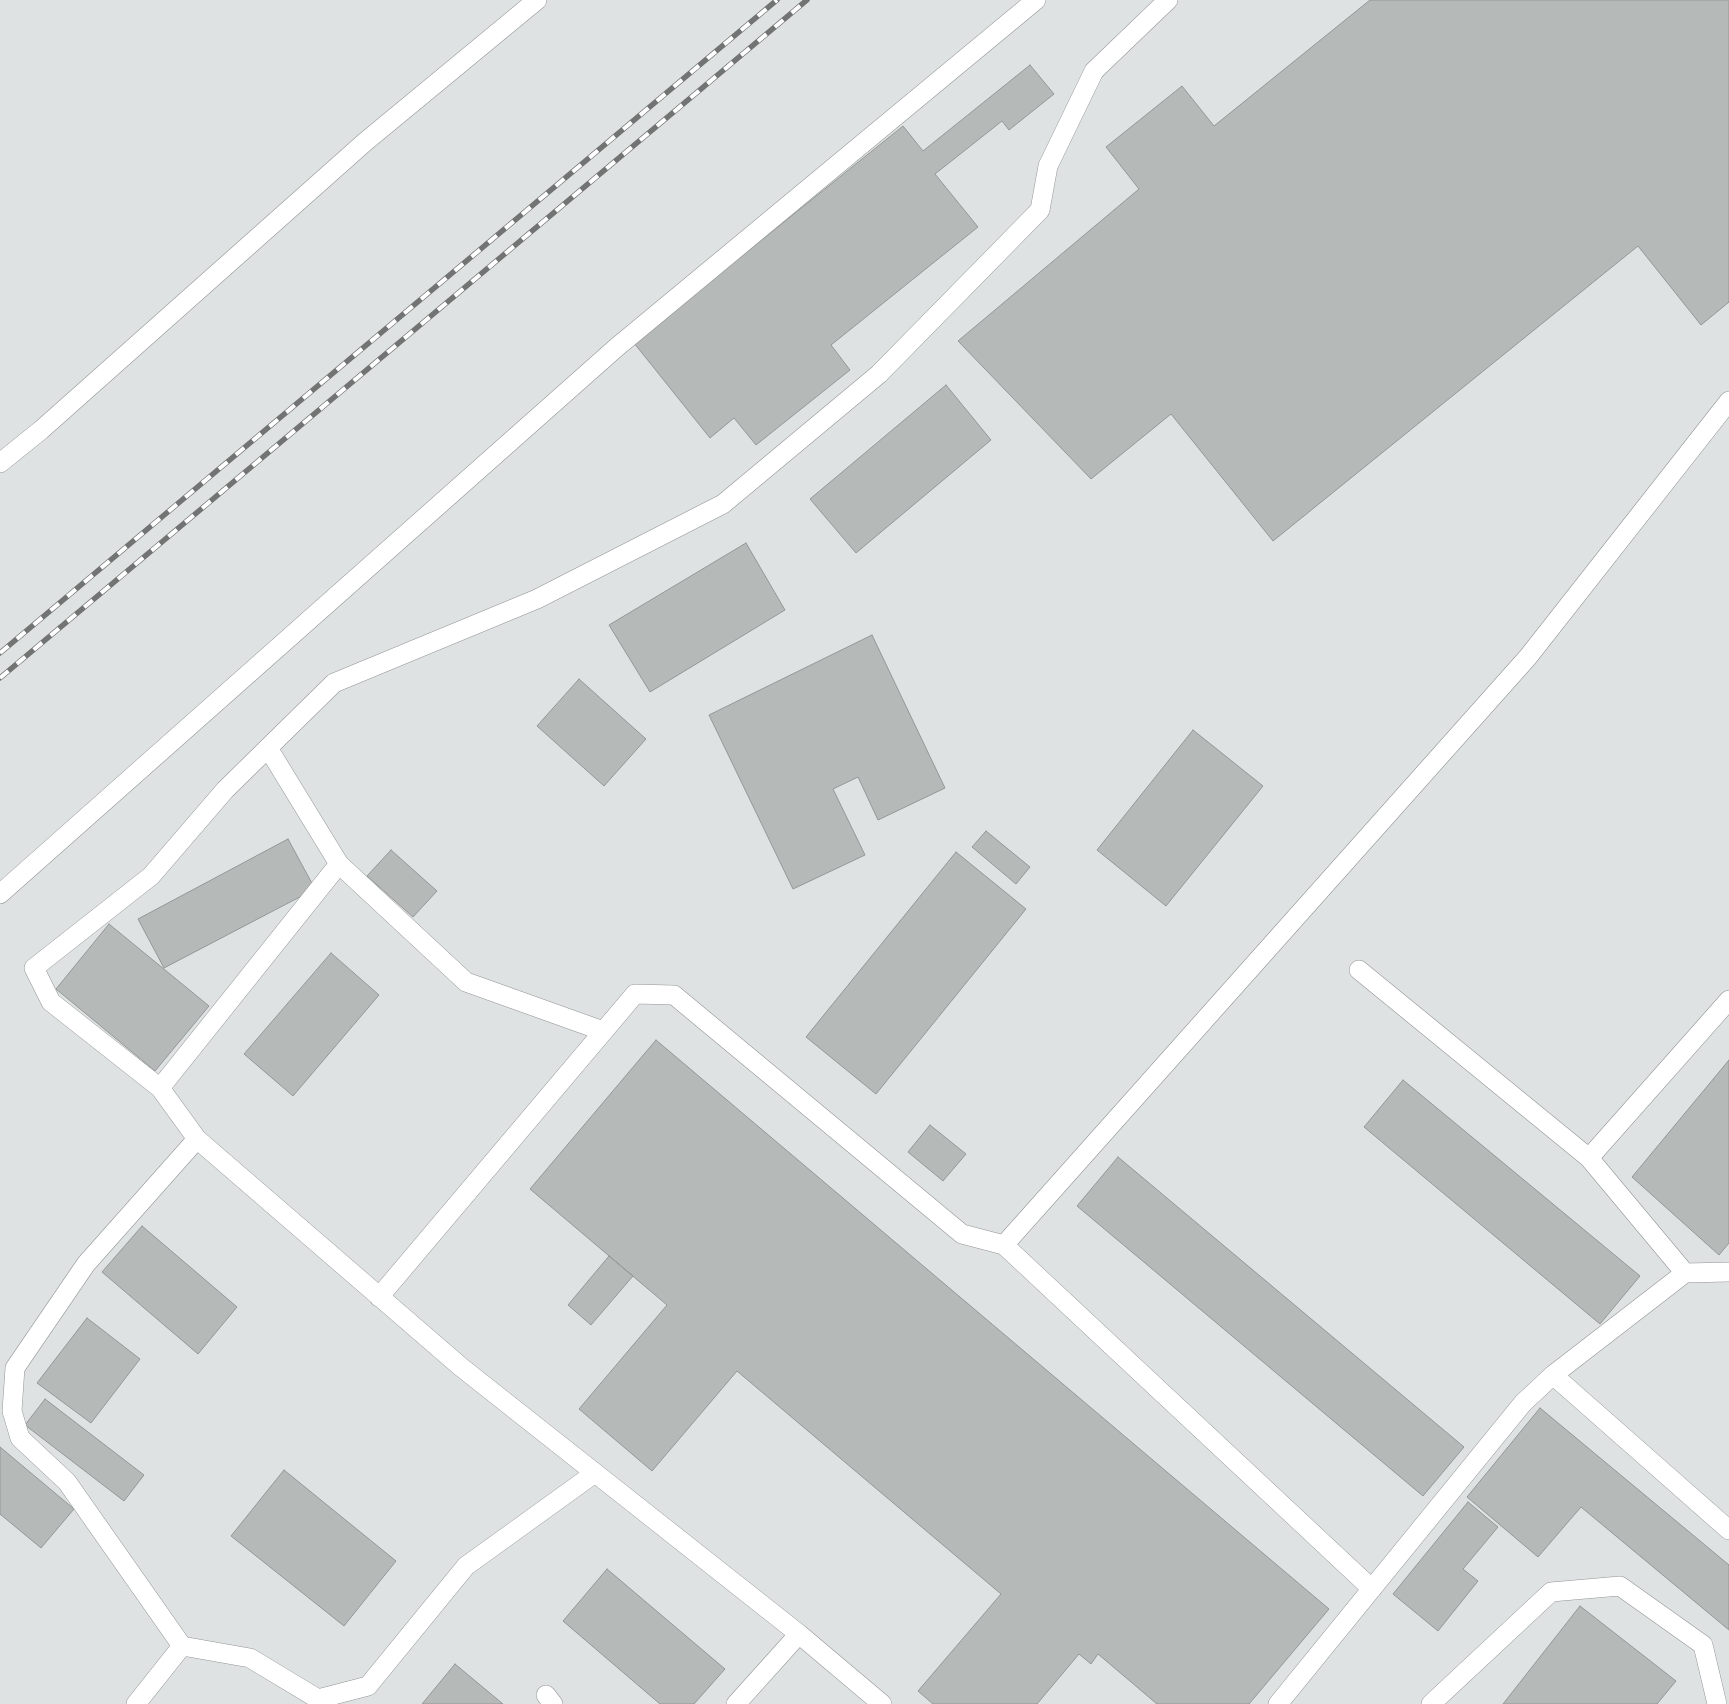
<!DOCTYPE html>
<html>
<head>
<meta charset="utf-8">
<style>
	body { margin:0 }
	canvas { display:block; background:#dfe2e2 }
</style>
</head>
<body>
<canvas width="1729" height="1704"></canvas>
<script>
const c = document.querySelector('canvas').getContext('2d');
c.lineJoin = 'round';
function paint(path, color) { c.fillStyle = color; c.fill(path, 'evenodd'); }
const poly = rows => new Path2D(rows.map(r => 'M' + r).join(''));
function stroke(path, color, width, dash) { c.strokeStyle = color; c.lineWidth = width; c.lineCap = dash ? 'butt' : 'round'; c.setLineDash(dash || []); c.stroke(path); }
const building = poly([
	[1370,0,1729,0,1729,302,1701,325,1638,246,1273,541,1171,414,1091,479,958,341,1139,189,1106,147,1182,86,1214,126,1370,0],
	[1030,65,1054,94,1009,130,1002,121,935,174,978,227,831,345,850,370,756,445,734,418,710,438,634,343,903,126,923,151,1030,65],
	[946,385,991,440,856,553,810,499,946,385],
	[746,543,785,610,650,692,609,625,746,543],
	[872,635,945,788,878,820,858,777,833,789,865,855,793,889,709,715,872,635],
	[579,679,646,739,604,786,537,726,579,679],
	[1193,730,1263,786,1166,906,1097,850,1193,730],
	[986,831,1030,867,1016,884,972,847,986,831],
	[288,839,315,889,164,968,138,919,288,839],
	[391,850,437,891,413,917,367,876,391,850],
	[956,852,1026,909,876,1094,806,1037,956,852],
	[109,924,209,1006,155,1071,56,989,109,924],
	[331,953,379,995,293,1096,244,1054,331,953],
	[656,1040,1329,1609,1249,1704,1157,1704,1098,1654,1091,1664,1079,1654,1037,1704,933,1704,918,1691,1001,1594,737,1371,652,1471,579,1409,667,1305,530,1189,656,1040],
	[1729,1060,1729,1243,1719,1255,1632,1177,1729,1060],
	[1403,1080,1640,1276,1600,1324,1364,1127,1403,1080],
	[930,1125,966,1154,943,1181,908,1152,930,1125],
	[1118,1157,1464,1447,1423,1496,1077,1206,1118,1157],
	[142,1226,237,1307,198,1354,102,1272,142,1226],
	[609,1256,633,1276,591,1325,568,1305,609,1256],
	[87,1318,140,1359,91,1423,37,1383,87,1318],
	[45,1399,144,1475,124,1501,25,1425,45,1399],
	[1540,1408,1729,1565,1729,1630,1581,1507,1538,1557,1467,1497,1540,1408],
	[0,1447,74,1509,41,1548,0,1514,0,1447],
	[284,1470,396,1561,344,1626,231,1536,284,1470],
	[1468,1502,1498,1527,1463,1569,1478,1581,1438,1631,1393,1594,1468,1502],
	[607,1569,725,1669,694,1704,660,1704,563,1621,607,1569],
	[1580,1606,1676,1681,1657,1704,1503,1704,1580,1606],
	[455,1664,503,1704,422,1704,455,1664]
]);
paint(building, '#b5b9b8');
stroke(building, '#949797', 1);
const lane = poly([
	[0,463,41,430,365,142,537,0],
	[268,748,339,864,466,982,603,1031],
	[0,894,617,347,1036,0],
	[1359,970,1589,1158],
	[160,1088,339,864],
	[197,1139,160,1088,51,1002,34,968,151,876,225,790,334,683,537,599,723,504,879,374,1040,210,1048,166,1094,71,1168,0],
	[1685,1273,1729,1272],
	[379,1297,635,994,674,995,962,1234,1004,1245],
	[1553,1375,1685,1273,1589,1158,1729,1000],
	[1372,1589,1004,1245,1528,657,1729,401],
	[182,1646,250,1658,318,1699,368,1686,466,1566,595,1473],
	[546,1695,553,1704],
	[136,1704,182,1646,67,1482,20,1438,12,1411,15,1368,86,1264,197,1139,461,1367,799,1634,882,1704],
	[736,1704,799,1634],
	[1278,1704,1523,1403,1553,1375,1729,1530],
	[1431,1704,1551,1592,1620,1586,1703,1645,1717,1704]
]);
stroke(lane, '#919594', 20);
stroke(lane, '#fff', 19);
const rail = poly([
	[0,653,777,0],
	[0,678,807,0]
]);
stroke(rail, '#727474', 5.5);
stroke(rail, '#fff', 4, [11]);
</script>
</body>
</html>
